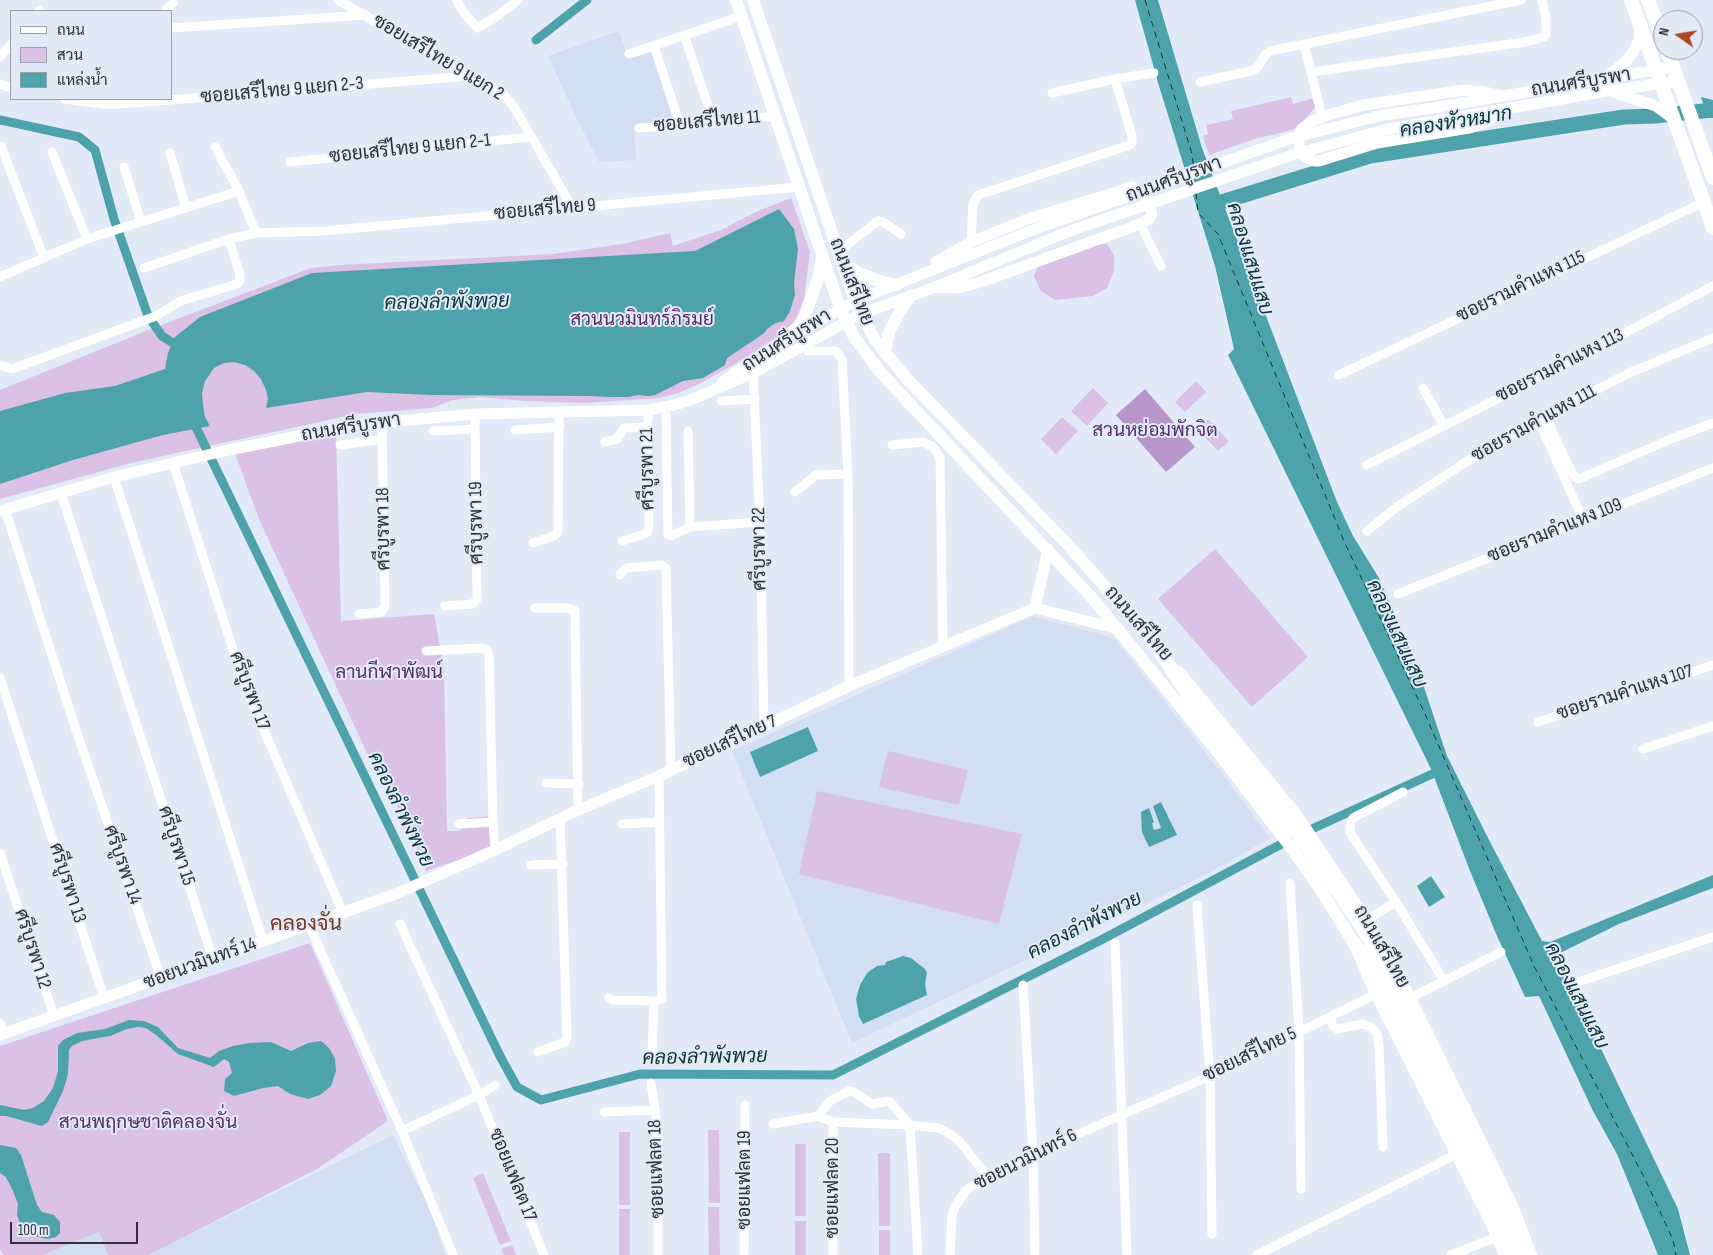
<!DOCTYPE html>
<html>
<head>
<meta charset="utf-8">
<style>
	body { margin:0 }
	#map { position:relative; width:1713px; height:1255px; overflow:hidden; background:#e2eaf7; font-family:"Sofia Sans Condensed",Sarabun,sans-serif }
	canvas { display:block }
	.legend { position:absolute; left:10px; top:10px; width:162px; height:90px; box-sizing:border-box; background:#e2eaf7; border:1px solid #9aa0aa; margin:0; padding:6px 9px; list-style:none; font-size:15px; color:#2f3237 }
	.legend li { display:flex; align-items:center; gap:10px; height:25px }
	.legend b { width:25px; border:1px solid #9aa0aa }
	.north { position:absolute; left:1653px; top:10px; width:50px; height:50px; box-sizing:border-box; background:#e2eaf7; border:1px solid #9aa0aa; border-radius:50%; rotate:283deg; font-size:14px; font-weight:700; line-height:20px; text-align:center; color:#2f3237 }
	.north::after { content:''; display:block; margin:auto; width:18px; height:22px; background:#ac4520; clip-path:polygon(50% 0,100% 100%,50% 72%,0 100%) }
	.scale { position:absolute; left:10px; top:1222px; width:128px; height:22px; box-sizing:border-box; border:2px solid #2f3237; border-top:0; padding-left:6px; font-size:15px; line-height:18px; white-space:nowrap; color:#2f3237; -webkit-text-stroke:4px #e2eaf7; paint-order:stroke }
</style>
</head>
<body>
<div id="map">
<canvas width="1713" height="1255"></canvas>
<ul class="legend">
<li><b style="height:6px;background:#fff"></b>ถนน</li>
<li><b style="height:14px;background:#dac1e5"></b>สวน</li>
<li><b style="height:14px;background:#4ea3ab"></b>แหล่งน้ำ</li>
</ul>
<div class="north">N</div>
<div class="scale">100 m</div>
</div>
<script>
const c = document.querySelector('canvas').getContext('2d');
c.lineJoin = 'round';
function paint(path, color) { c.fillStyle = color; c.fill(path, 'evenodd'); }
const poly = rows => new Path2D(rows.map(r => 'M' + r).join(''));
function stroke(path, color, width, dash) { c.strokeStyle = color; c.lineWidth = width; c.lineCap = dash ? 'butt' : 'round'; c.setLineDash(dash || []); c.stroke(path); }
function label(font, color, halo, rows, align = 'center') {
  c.font = font + ' "Sofia Sans Condensed",Sarabun,sans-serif'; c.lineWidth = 4; c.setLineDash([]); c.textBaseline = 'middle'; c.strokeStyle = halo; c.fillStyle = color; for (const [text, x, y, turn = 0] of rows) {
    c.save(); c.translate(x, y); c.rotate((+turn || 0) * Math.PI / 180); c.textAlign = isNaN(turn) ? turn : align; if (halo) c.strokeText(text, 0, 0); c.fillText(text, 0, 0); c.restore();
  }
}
paint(poly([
	[619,31,628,59,652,52,675,121,634,125,636,160,599,162,575,115,548,56],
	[1033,616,1114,638,1227,780,1270,838,1207,874,852,1043,732,751],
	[393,1135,442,1233,437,1235,446,1255,149,1255],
	[99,1232,108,1255,43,1255]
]), '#d2dff2');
paint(poly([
	[1291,97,1293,104,1314,98,1316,106,1309,115,1294,129,1277,134,1257,138,1209,155,1203,136,1208,134,1206,125,1233,119,1231,111],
	[791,198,810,252,804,299,796,319,788,329,777,337,735,364,697,385,678,393,659,398,586,403,525,401,480,397,453,400,432,408,356,414,131,463,0,499,0,390,156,327,311,268,340,265,553,254,622,244,670,233,673,246,721,230,758,211],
	[1094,243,1107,244,1114,255,1114,271,1107,288,1093,296,1055,300,1041,291,1034,276,1038,266],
	[1196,381,1206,392,1185,412,1175,402],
	[1093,388,1108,403,1087,426,1071,411],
	[1062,417,1078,431,1056,454,1041,439],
	[1208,419,1229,441,1218,451,1197,429],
	[336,432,341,621,434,614,444,668,447,831,460,831,467,818,490,816,490,849,426,871,407,823,366,751,258,517,235,453],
	[1215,549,1308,657,1252,707,1158,599],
	[888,751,968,770,959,805,879,787],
	[817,791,1022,834,999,924,799,874],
	[310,943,388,1121,317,1169,149,1255,108,1255,99,1232,43,1255,4,1255,0,1250,0,1046],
	[708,1130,719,1130,720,1203,709,1203],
	[619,1132,630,1132,630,1205,619,1205],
	[795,1144,806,1144,806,1216,795,1216],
	[890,1153,890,1226,879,1226,878,1153],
	[483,1173,511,1241,500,1245,473,1178],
	[708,1207,719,1207,720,1255,709,1255],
	[619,1209,630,1209,630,1255,619,1255],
	[795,1221,806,1221,806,1255,795,1255],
	[879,1230,890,1230,890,1255,879,1255],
	[512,1245,516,1255,504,1255,501,1249]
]), '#dac1e5');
paint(poly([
	[1145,389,1195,447,1166,472,1116,415]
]), '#b996c9');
paint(poly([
	[1135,0,1158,0,1202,148,1337,502,1353,536,1379,578,1418,669,1447,756,1488,838,1542,941,1550,942,1713,875,1713,888,1619,924,1556,955,1678,1209,1690,1255,1658,1255,1617,1154,1593,1111,1539,996,1525,997,1497,936,1470,871,1431,769,1228,355,1234,349,1215,266,1159,86],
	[1701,97,1713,100,1713,118,1708,118],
	[779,209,794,229,798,249,794,283,795,295,790,311,784,321,776,323,768,328,763,334,727,358,725,365,703,378,683,381,655,395,648,396,639,395,628,397,612,397,588,396,431,395,367,392,266,408,268,399,266,390,261,379,254,371,245,365,234,362,224,363,214,368,205,381,202,393,203,405,205,417,210,426,163,435,73,460,0,484,0,411,65,393,115,386,165,369,168,353,175,337,200,317,312,273,695,251],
	[808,727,818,751,760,777,750,752],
	[1161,802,1177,835,1149,847,1142,832,1141,812,1149,808,1154,822,1152,823,1154,830,1161,828,1153,806],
	[1431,876,1445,897,1429,907,1417,886],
	[903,956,911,958,925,969,927,973,925,984,927,995,863,1024,859,1016,856,999,860,985,867,973,877,966,885,965,886,962],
	[129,1020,144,1021,158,1027,178,1048,210,1058,219,1051,233,1046,249,1043,271,1042,291,1051,308,1043,321,1041,329,1048,335,1059,336,1071,331,1086,320,1095,308,1099,290,1094,278,1086,263,1088,234,1096,224,1091,225,1079,232,1073,229,1062,224,1059,214,1067,178,1054,155,1034,146,1028,138,1027,127,1029,110,1036,82,1041,72,1046,69,1050,68,1074,63,1091,48,1122,42,1126,6,1116,0,1116,0,1105,24,1110,33,1108,44,1101,53,1088,58,1071,58,1046,63,1040,77,1033,105,1029],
	[0,1145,16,1148,21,1155,37,1205,42,1212,54,1215,60,1222,60,1233,56,1237,48,1239,38,1237,29,1232,21,1226,17,1215,18,1204,13,1191,6,1177,0,1173]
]), '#4ea3ab');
stroke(poly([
	[536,40,587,0],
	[0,120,79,137,95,150,114,219,148,316,162,336,181,348],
	[192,419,500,1056,517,1087,541,1100,640,1074,833,1075,1103,939,1289,840],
	[1303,833,1441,770]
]), '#4ea3ab', 9);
stroke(poly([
	[1212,205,1370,156,1624,117,1655,116,1713,110]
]), '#4ea3ab', 15);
stroke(poly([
	[1145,0,1192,154,1194,169],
	[1196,193,1198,213,1218,234,1344,541,1425,714,1534,966,1646,1181,1673,1240,1676,1255]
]), '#0c363a', 1, [6, 5]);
stroke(poly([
	[338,0,504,95,514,107,572,207],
	[457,0,462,10,477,28,493,19,518,0],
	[39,11,40,10],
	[165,11,173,3],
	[171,28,366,15],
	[684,35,714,123],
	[1304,44,1311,72,1525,42,1544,37,1546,35,1546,18,1542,0],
	[654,46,680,125],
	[629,54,742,16],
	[0,57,11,44],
	[1311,72,1322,117],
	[1200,82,1251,71,1257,68,1266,54,1270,51,1521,0],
	[0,84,11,88],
	[1052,93,1115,79,1154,73],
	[64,99,103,104,120,104,470,76],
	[639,128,714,123,775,116],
	[1,146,44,258],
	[215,147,239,191,256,233],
	[52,152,87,239],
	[170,153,186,208],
	[290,162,530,137],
	[124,167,141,222],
	[1140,224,1161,266],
	[971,242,973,204,978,195,1130,145,1132,143,1132,136,1115,79],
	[838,252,878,221,883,222,901,234],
	[144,268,229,239,256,233,324,231,799,187],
	[0,277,87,239,239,191],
	[808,351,836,351,842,360,848,474,849,686],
	[0,365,11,369,15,368,156,316,180,301,237,284,240,281,240,275,229,239],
	[753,373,760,522,764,725],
	[1339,375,1704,202],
	[1423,388,1444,426,1612,340,1713,286],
	[721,401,755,399],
	[666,415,668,535,671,536,690,527,760,522],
	[1538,420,1583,519],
	[1547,420,1571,471,1575,477,1579,479,1673,438,1713,423],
	[515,430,560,427],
	[433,431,475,429],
	[688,431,690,527],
	[605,442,617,439,624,428,647,427],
	[340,445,383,439],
	[892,445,923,442,933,447,940,457,943,647],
	[173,463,244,684,343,913],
	[1367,465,1444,426],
	[114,477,263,941],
	[795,492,816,475,848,474],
	[61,493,213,959],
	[5,509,77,733,161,978],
	[1367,531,1397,507,1498,441,1629,373,1713,338],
	[622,541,645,534,648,531,649,526,647,427,649,410],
	[533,543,554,536,558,532,559,411],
	[620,575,626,568,661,565,666,568,671,770],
	[1398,594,1713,468],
	[445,606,473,604,477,599,475,414],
	[535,608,568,608,575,611,575,615,578,810],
	[359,614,381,612,385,606,382,421],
	[426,651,482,648,487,650,489,655,493,822,495,850],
	[0,678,104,998],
	[1538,722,1713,665],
	[1643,749,1713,726],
	[546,783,579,784],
	[1403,792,1353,818,1350,825,1350,832,1396,902,1444,981],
	[459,824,493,822],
	[622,824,660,822],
	[0,853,54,1016],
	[531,865,563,864],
	[1290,883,1299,1031,1301,1189],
	[1197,905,1210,1076,1212,1234],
	[1366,920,1396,902],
	[400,924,479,1095,544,1255],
	[309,925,402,1131,453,1255],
	[1115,943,1127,1255],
	[1572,984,1713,937],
	[1023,985,1033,1154,1035,1255],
	[609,998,613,1000,654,1001,662,999,659,776],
	[1410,998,1501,952],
	[1330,1018,1333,1026,1337,1029,1363,1024,1371,1027,1377,1034,1379,1046,1383,1147],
	[0,1023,4,1034],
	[538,1052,565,1042,567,1038,560,819],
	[652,1055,654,1001],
	[651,1083,656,1117,658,1154,658,1255],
	[604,1112,655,1110],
	[818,1116,830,1101,849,1091,854,1092,872,1104,889,1101,910,1125,918,1255],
	[773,1124,818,1116,833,1122,910,1125,938,1128,949,1133,960,1142,987,1176],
	[402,1131,479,1095,495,1085],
	[744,1255,745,1105],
	[833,1255,833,1122],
	[950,1255,952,1215,956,1205,966,1190,987,1176,1033,1154,1210,1076,1376,994],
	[1257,1255,1457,1154],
	[1451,1255,1497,1237]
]), '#fff', 9);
stroke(poly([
	[1605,78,1625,62,1633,52,1639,41,1640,28],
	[1615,93,1656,106,1675,120],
	[1498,95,1485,92,1464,90,1364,105,1328,115,1311,122,1302,129,1298,139,1300,148,1305,157,1314,161,1319,161,1377,143,1469,128,1486,122,1501,112],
	[936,262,971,242,1028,219,1133,187],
	[937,288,958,288,981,282,1140,224,1149,219,1152,213,1146,198],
	[722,382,780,342,855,301,1030,231,1292,138,1383,115,1433,108,1673,67],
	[0,511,114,477,224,451,354,425,475,414,649,410,674,405,688,401,753,373,861,314,930,289,1070,231,1295,154,1384,130,1608,91,1678,81],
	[1035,608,1119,629],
	[0,1035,398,893,495,850,578,810,659,776,849,686,1035,608,1048,549]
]), '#fff', 11);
stroke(poly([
	[736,0,840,308,854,337,881,373,1093,599,1220,755,1290,846,1316,883,1354,943,1376,994,1490,1220,1505,1255],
	[753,0,855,301,875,340,908,380,1070,547,1158,647],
	[841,261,857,272,876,280,897,285],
	[780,342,798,327,804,318,819,276,822,257],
	[885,353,889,332,900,311,911,295],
	[1179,672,1298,817,1380,942,1410,998,1513,1208,1531,1255]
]), '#fff', 12);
stroke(poly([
	[1631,0,1713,228],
	[1648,0,1663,40],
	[1667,50,1713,178],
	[1152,639,1192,701,1305,844,1362,927,1392,978,1509,1217,1523,1255],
	[1354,943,1378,980,1397,1014,1500,1222,1513,1255]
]), '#fff', 14);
label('19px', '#2f3237', '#e2eaf7', [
	["ซอยเสรีไทย 9 แยก 2",438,58,31],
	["ถนนศรีบูรพา",1581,83,-9],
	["ซอยเสรีไทย 9 แยก 2-3",282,91,-5],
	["ซอยเสรีไทย 11",707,122,-5],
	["ซอยเสรีไทย 9 แยก 2-1",410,149,-6],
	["ถนนศรีบูรพา",1174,180,-20],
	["ซอยเสรีไทย 9",545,210,-5],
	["ถนนเสรีไทย",851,282,69],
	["ซอยรามคำแหง 115",1521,287,-26],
	["ถนนศรีบูรพา",787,341,-32],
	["ซอยรามคำแหง 113",1560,366,-27],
	["ซอยรามคำแหง 111",1534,424,-29],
	["ถนนศรีบูรพา",351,428,-9],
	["ศรีบูรพา 21",648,469,-91],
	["ศรีบูรพา 19",477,523,-91],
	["ศรีบูรพา 18",384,529,-91],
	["ซอยรามคำแหง 109",1555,531,-22],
	["ศรีบูรพา 22",760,549,-91],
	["ถนนเสรีไทย",1138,624,49],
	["ศรีบูรพา 17",249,691,69],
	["ซอยรามคำแหง 107",1625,693,-18],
	["ซอยเสรีไทย 7",730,742,-25],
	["ศรีบูรพา 15",176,846,72],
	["ศรีบูรพา 14",122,865,71],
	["ศรีบูรพา 13",67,883,72],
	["ถนนเสรีไทย",1381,947,60],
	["ศรีบูรพา 12",32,949,72],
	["ซอยนวมินทร์ 14",200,964,-20],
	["ซอยเสรีไทย 5",1250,1055,-26],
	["ซอยนวมินทร์ 6",1026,1160,-27],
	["ซอยแฟลต 18",657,1169,-92],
	["ซอยแฟลต 17",512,1175,68],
	["ซอยแฟลต 19",745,1180,-90],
	["ซอยแฟลต 20",833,1188,-90]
]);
label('19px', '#5a2d6c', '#e2eaf7', [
	["สวนนวมินทร์ภิรมย์",642,320],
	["สวนหย่อมพักจิต",1155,431],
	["ลานกีฬาพัฒน์",389,673],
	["สวนพฤกษชาติคลองจั่น",148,1123]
]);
label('italic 20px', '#0c363a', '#e2eaf7', [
	["คลองหัวหมาก",1456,123,-9],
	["คลองแสนแสบ",1249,259,73],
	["คลองลำพังพวย",447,303,-1],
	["คลองแสนแสบ",1396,634,65],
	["คลองลำพังพวย",400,810,64],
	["คลองลำพังพวย",1085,926,-27],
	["คลองแสนแสบ",1576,996,63],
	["คลองลำพังพวย",705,1058,-1]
]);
label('21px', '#7b3821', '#e2eaf7', [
	["คลองจั่น",306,925]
]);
</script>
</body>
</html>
